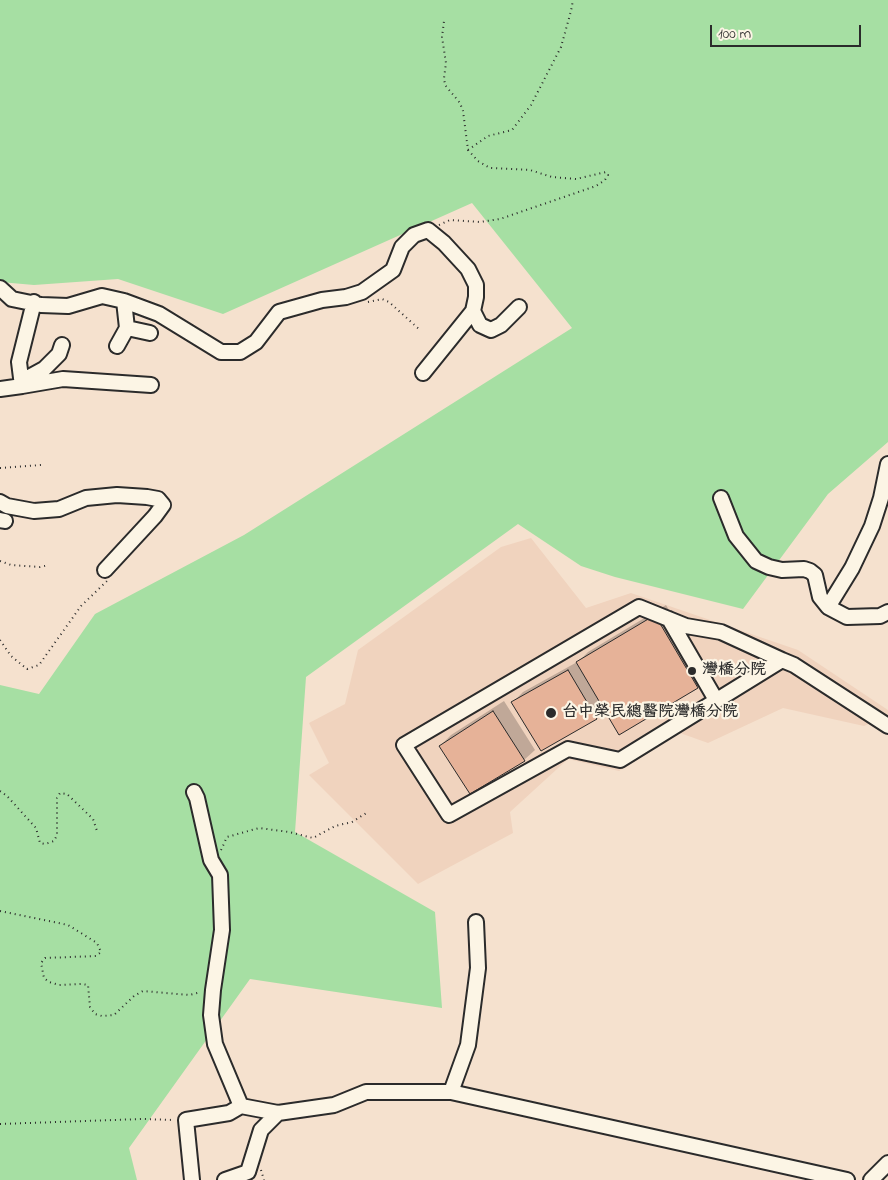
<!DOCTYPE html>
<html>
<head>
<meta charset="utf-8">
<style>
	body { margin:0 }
	#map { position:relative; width:888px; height:1180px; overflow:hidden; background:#f5e1ce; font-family:"Indie Flower",sans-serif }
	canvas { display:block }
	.scale { position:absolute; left:710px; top:25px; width:151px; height:22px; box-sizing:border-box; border:2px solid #2b2b2b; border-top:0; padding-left:6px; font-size:15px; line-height:18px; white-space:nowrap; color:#2b2b2b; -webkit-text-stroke:4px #fcf5e5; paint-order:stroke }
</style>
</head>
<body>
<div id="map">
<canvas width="888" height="1180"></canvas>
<div class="scale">100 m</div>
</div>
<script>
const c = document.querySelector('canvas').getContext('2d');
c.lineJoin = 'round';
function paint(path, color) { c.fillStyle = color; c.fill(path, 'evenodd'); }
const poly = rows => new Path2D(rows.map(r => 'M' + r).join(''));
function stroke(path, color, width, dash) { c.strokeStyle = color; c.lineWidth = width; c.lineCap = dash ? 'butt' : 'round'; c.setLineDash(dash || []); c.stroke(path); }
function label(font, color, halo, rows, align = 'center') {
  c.font = font + ' "Indie Flower","LXGW WenKai TC",sans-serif'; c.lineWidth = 4.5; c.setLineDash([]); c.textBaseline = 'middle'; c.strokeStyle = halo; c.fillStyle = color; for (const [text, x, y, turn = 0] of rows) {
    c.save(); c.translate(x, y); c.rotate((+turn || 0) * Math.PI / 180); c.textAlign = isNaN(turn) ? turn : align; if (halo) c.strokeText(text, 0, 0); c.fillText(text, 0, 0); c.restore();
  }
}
paint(poly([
	[531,538,586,608,631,593,798,650,888,710,888,715,864,726,783,708,708,743,680,733,619,771,568,759,510,812,513,833,418,884,309,775,329,763,309,723,345,704,358,650,501,547]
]), '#f0d3be');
paint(poly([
	[0,0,888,0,888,442,828,494,743,609,615,577,581,566,518,524,306,677,295,832,435,912,442,1008,250,979,129,1148,137,1180,0,1180,0,685,39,694,95,614,244,535,572,328,472,203,223,314,118,279,34,285,0,282]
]), '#a6dfa3');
paint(poly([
	[666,605,708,676,697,687,619,733,605,709,597,718,542,750,512,703,523,692,579,661,588,652],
	[504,701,535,750,524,760,440,746,451,735]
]), '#0003');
const building = poly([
	[655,615,698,688,619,735,576,662,655,615],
	[568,670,597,719,541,751,511,702,568,670],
	[493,711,525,761,470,794,439,746,493,711]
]);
paint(building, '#e6b298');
stroke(building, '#2b2b2b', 1);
const minor = poly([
	[0,288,12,299,41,305,68,306,102,296,124,301,159,314,221,352,240,352,256,342,279,312,322,300,346,297,362,292,393,270,402,247,414,235,428,230,444,243,468,269,476,285,476,297,473,311,423,373],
	[124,301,127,328,150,333],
	[473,311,480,325,491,330,501,325,519,307],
	[117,346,127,328],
	[22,381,44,369,59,354,62,345],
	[22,386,63,379,151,385],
	[0,389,22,386,19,362,34,302],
	[721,498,736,536,756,561,769,567,782,570,804,569,810,571,815,575,820,597,828,607,847,617,880,616,888,612],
	[0,502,7,506,34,511,59,509,86,498,117,495,147,497,158,499,163,505,155,516,105,570],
	[0,520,5,521],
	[828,607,852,568,872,526,881,498,888,464],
	[669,619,716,700],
	[782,660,620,760,568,749,449,815,404,745,639,607,686,626,721,632,782,660,794,665,888,726],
	[194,792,197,798,211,860,220,875,222,930,213,990,211,1015,215,1044,241,1106,278,1113,334,1105,366,1092,451,1092,847,1180],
	[451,1092,468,1045,478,968,476,922],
	[192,1180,186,1120,229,1113,241,1106],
	[225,1180,248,1172,261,1130,278,1113],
	[871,1180,888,1163]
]);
stroke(minor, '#2b2b2b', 18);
stroke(poly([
	[468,150,488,136,512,130,531,105,561,47,571,11,573,0],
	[439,225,450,220,480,222,500,219,596,186,605,180,608,175,606,172,576,179,552,177,530,170,490,168,478,161,468,150,463,111,460,103,445,85,444,78,446,63,442,37,444,21],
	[368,302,382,299,389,302,420,330],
	[0,468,41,465],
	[0,561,11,565,40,567,49,565],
	[0,640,11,656,27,669,39,665,81,606,107,581],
	[0,791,7,796,36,828,40,843,45,844,54,841,57,835,57,798,60,793,67,794,93,819,97,831],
	[221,850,227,837,259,828,289,832,313,838,335,826,352,822,368,812],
	[0,911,68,925,97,943,101,952,96,956,45,958,41,963,44,978,49,982,59,985,82,984,88,985,90,1007,95,1014,102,1016,114,1015,134,996,143,991,189,995,201,992],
	[0,1124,142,1119,174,1120],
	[261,1170,264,1180]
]), '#2b2b2b', 2, [1, 4]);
stroke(minor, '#fcf5e5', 14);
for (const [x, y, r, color] of [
	[692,671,5,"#2b2b2b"],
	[551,713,6,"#2b2b2b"]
]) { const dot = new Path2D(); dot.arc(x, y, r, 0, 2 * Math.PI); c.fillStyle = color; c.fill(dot); stroke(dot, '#fcf5e5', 2); }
label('bold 16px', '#2b2b2b', '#fcf5e5', [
	["灣橋分院",702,671],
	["台中榮民總醫院灣橋分院",562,713]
], 'left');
</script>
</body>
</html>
